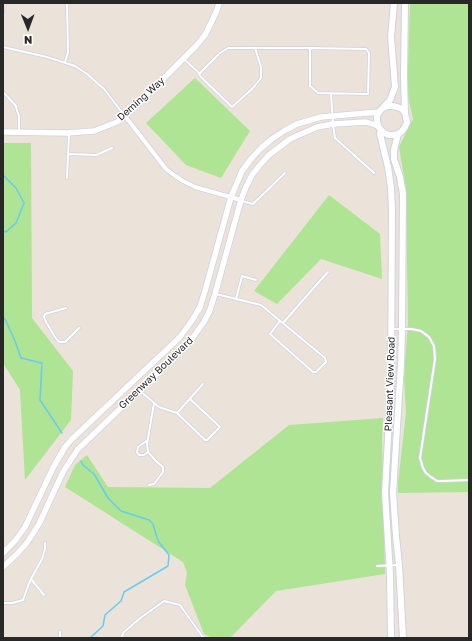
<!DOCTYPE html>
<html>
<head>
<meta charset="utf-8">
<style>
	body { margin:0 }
	#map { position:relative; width:472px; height:641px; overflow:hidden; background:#ebe3d9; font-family:"Golos Text",sans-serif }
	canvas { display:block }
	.frame { position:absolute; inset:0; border:4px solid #282828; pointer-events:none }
	.north { position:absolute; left:8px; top:8px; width:40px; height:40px; -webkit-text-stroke:3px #fff; paint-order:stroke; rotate:179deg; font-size:11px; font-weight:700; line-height:16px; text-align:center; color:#282828 }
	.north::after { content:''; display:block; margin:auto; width:14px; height:18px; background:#282828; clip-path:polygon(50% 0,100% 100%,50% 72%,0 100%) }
</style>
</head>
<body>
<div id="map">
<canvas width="472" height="641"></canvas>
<div class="frame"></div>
<div class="north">N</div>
</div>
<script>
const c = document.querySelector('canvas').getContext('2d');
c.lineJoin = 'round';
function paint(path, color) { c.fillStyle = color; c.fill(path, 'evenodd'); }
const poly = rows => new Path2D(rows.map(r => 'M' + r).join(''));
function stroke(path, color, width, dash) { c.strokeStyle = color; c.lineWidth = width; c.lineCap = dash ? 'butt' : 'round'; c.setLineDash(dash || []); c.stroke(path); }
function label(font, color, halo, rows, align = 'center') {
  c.font = font + ' "Golos Text",sans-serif'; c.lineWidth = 3; c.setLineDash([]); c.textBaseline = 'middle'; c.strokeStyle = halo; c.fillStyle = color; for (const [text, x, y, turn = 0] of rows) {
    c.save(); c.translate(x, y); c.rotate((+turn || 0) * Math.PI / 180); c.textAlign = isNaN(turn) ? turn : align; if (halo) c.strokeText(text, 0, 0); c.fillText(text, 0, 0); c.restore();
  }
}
paint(poly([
	[410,3,469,3,469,492,398,493,398,483,406,413,404,377,408,323,406,190,399,147,413,119,407,91],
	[195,78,250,131,221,178,186,165,146,123],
	[3,143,31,143,32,318,73,371,71,420,25,480,20,390,3,363],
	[329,195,380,234,382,279,321,259,277,304,254,291],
	[383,418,382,438,385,574,276,591,230,638,212,638,204,634,185,585,187,573,183,562,65,487,75,465,87,455,108,487,210,488,289,425]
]), '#aee493');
stroke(poly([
	[3,175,16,188,24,203,16,223,6,232,3,231],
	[3,317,6,321,15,341,21,358,42,363,40,400,62,433],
	[81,461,83,465,94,474,108,498,121,511,149,520,153,524,158,541,169,555,168,566,124,592,121,601,105,615,103,626,90,638]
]), '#67ccf2', 1.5);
const service = poly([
	[3,8,3,13],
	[3,47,47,57,75,66,87,74,104,89,124,115],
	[255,48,310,48],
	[310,48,366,49,369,53,368,94,318,93,310,86,310,48],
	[185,60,198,72,199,74,201,77,232,107,253,88,261,78,261,67,255,48,228,48,220,53,199,74],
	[65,62,68,52,67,3],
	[3,92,16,106,17,111,19,116,19,131],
	[331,94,333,124,335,138,374,173],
	[68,154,96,155,112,148],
	[67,178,69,134],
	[242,201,253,204,285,173],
	[216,294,261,305,325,358,326,362,316,372,313,372,270,334,280,321],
	[236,299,242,276,256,280],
	[66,308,45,314,44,317,46,322,55,337,58,341,60,342,65,342,79,328],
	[283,323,318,283,328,272],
	[393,329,412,329,421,331,429,337,434,346,435,359,420,458,423,468,426,473,431,477,437,481,444,481,469,480],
	[140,391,159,407,177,413,203,384],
	[177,413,205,440,207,440,220,427,190,399],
	[148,440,138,447,137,452,139,455,144,455,148,452],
	[149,485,154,484,163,472,163,467,157,462,148,452,147,444,154,403],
	[377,566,398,565],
	[44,595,31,579,42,559,45,549,45,543],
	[3,603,12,603,23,600,28,586,31,579],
	[60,632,60,638],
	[121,638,124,632,139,619,164,601,180,605,202,636,205,638]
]);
const minor = poly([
	[125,116,166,169,174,175,183,181,195,187,241,200]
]);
const tertiary = poly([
	[3,132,67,133,94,131,117,122,132,110,196,46,205,35,211,23,217,10,219,3],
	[3,553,15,541,25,527,54,466,65,447,72,439,180,337,193,319,200,307,205,291,231,197,242,171,251,159,261,148,272,139,284,131,297,124,321,117,379,112],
	[3,567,17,554,26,544,32,535,39,524,63,472,78,449,188,344,204,322,210,310,215,294,241,200,246,187,252,175,260,165,269,155,290,139,317,127,333,124,366,122,378,126]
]);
const secondary = poly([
	[383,108,387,106,392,106,397,107,402,109,405,113,406,118,407,122,405,127,402,131,398,134,394,135,389,135,384,133,381,130,378,126,377,121,377,116,379,112,390,100,395,87,391,37,394,3],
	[405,113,404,78,405,3],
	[381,130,380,134,388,167,391,188,392,211,391,382,385,493,390,574,391,638],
	[398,134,394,150,394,159,400,177,403,194,402,329,401,365,397,427,393,493,396,536,399,565,403,638]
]);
stroke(service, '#ced2e2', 3.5);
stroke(minor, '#ced2e2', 5.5);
stroke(tertiary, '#ced2e2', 7);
stroke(secondary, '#ced2e2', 8);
stroke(service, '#fff', 2);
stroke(minor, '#fff', 4);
stroke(tertiary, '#fff', 5.5);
stroke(secondary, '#fff', 6);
label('10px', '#282828', '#fff', [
	["Deming Way",141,99,-42],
	["Greenway Boulevard",156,373,-44],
	["Pleasant View Road",390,384,-88]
]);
</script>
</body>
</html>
